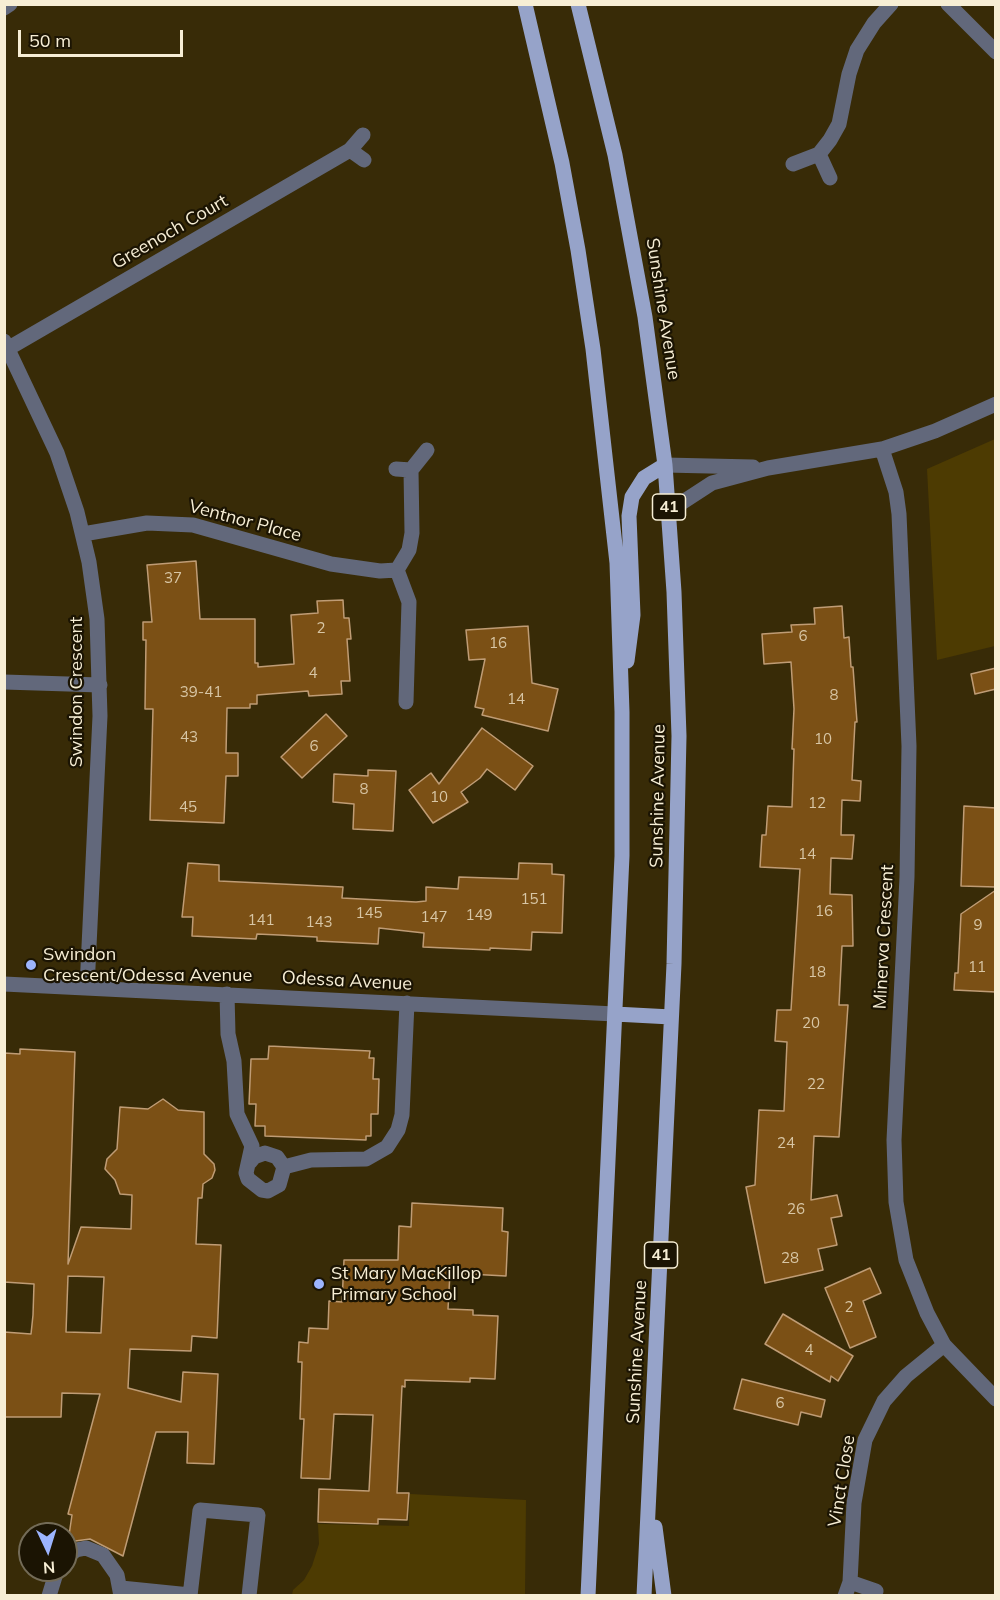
<!DOCTYPE html>
<html>
<head>
<meta charset="utf-8">
<style>
	body { margin:0 }
	#map { position:relative; width:1000px; height:1600px; overflow:hidden; background:#382b07; font-family:Mulish,sans-serif }
	canvas { display:block }
	.frame { position:absolute; inset:0; border:6px solid #f7eed5; pointer-events:none }
	.north { position:absolute; left:18px; top:1522px; width:60px; height:60px; box-sizing:border-box; background:#1b1403; border:2px solid #736b57; border-radius:50%; rotate:176deg; font-size:16px; font-weight:700; line-height:24px; text-align:center; color:#f7eed5 }
	.north::after { content:''; display:block; margin:auto; width:21px; height:27px; background:#9cb4fd; clip-path:polygon(50% 0,100% 100%,50% 72%,0 100%) }
	.scale { position:absolute; left:18px; top:30px; width:165px; height:27px; box-sizing:border-box; border:3px solid #f7eed5; border-top:0; padding-left:8px; font-size:18px; line-height:21px; white-space:nowrap; color:#f7eed5; -webkit-text-stroke:4px #1b1403; paint-order:stroke }
</style>
</head>
<body>
<div id="map">
<canvas width="1000" height="1600"></canvas>
<div class="frame"></div>
<div class="north">N</div>
<div class="scale">50 m</div>
</div>
<script>
const c = document.querySelector('canvas').getContext('2d');
c.lineJoin = 'round';
function paint(path, color) { c.fillStyle = color; c.fill(path, 'evenodd'); }
const poly = rows => new Path2D(rows.map(r => 'M' + r).join(''));
function stroke(path, color, width, dash) { c.strokeStyle = color; c.lineWidth = width; c.lineCap = dash ? 'butt' : 'round'; c.setLineDash(dash || []); c.stroke(path); }
function label(font, color, halo, rows, align = 'center') {
  c.font = font + ' Mulish,sans-serif'; c.lineWidth = 4.5; c.setLineDash([]); c.textBaseline = 'middle'; c.strokeStyle = halo; c.fillStyle = color; for (const [text, x, y, turn = 0] of rows) {
    c.save(); c.translate(x, y); c.rotate((+turn || 0) * Math.PI / 180); c.textAlign = isNaN(turn) ? turn : align; if (halo) c.strokeText(text, 0, 0); c.fillText(text, 0, 0); c.restore();
  }
}
paint(poly([
	[995,439,995,646,937,660,927,469],
	[410,1494,526,1500,525,1595,292,1595,293,1590,304,1580,312,1566,319,1544,318,1524,409,1526]
]), '#4d3b02');
const building = poly([
	[196,561,200,619,255,619,255,663,258,663,258,667,294,664,291,615,318,613,317,601,343,600,344,618,349,618,351,639,347,639,350,681,341,681,342,694,309,696,308,691,257,695,257,704,250,704,250,708,227,708,226,753,238,753,238,776,226,776,224,823,150,820,153,709,145,709,146,640,143,640,143,622,152,622,147,565,196,561],
	[842,606,844,638,849,637,851,667,853,667,857,722,855,722,852,780,861,781,860,801,842,800,841,835,854,835,852,859,831,858,830,894,852,895,853,946,842,946,839,1005,848,1005,839,1137,814,1136,811,1200,837,1195,842,1216,831,1218,837,1245,818,1249,823,1270,765,1283,746,1187,755,1185,759,1110,784,1111,787,1042,775,1041,777,1010,791,1010,800,869,760,867,762,835,766,835,768,806,792,807,794,749,792,749,794,709,791,662,764,664,762,634,792,632,791,625,815,624,814,608,842,606],
	[528,626,532,683,558,689,548,731,482,715,484,709,475,707,485,659,469,660,466,630,528,626],
	[996,668,996,689,975,694,971,674,996,668],
	[326,714,347,736,302,778,281,757,326,714],
	[482,728,533,766,515,790,487,769,480,778,461,792,468,802,433,823,409,790,431,773,439,784,482,728],
	[368,770,396,771,393,831,353,829,354,804,333,802,334,774,368,776,368,770],
	[964,806,996,808,996,887,961,886,964,806],
	[188,863,219,865,219,881,343,887,342,898,416,902,426,901,426,887,458,889,459,877,518,879,519,863,552,864,552,874,564,875,562,933,532,932,531,950,490,948,490,950,423,947,424,933,379,928,378,944,317,941,317,937,279,935,257,934,256,939,192,936,193,917,182,917,188,863],
	[996,890,996,992,954,990,955,973,958,973,961,914,996,890],
	[269,1046,370,1051,369,1058,374,1058,373,1079,379,1079,378,1114,371,1114,371,1136,366,1136,366,1140,265,1136,265,1126,255,1126,256,1104,249,1104,251,1059,268,1059,269,1046],
	[20,1049,75,1052,68,1264,81,1227,131,1229,132,1195,120,1194,115,1180,105,1169,107,1159,117,1149,120,1107,148,1109,163,1099,178,1110,204,1112,204,1154,214,1164,215,1170,212,1178,203,1184,202,1198,198,1198,196,1244,221,1245,217,1338,192,1336,191,1351,130,1349,128,1388,181,1402,183,1372,218,1374,214,1464,187,1463,188,1432,156,1432,123,1556,90,1539,68,1542,72,1515,68,1514,100,1394,62,1393,61,1417,4,1417,4,1332,31,1334,33,1315,34,1284,4,1282,4,1053,20,1054,20,1049],
	[68,1276,104,1277,101,1333,66,1332,68,1276],
	[412,1203,503,1208,502,1231,508,1232,506,1276,450,1273,448,1309,473,1310,473,1315,498,1316,495,1379,470,1378,470,1382,405,1380,405,1387,402,1386,397,1493,409,1493,407,1520,378,1519,378,1524,318,1522,319,1489,369,1491,373,1415,334,1414,330,1479,301,1478,304,1419,300,1419,302,1362,298,1362,299,1342,308,1343,309,1328,328,1329,329,1301,342,1302,344,1260,398,1260,399,1226,411,1227,412,1203],
	[870,1268,881,1293,863,1301,876,1337,850,1348,825,1288,870,1268],
	[783,1314,853,1356,838,1381,831,1376,830,1382,765,1344,783,1314],
	[742,1379,825,1400,821,1417,801,1412,798,1425,734,1409,742,1379]
]);
paint(building, '#7b5015');
stroke(building, '#bf9c75', 1.5);
stroke(poly([
	[948,4,996,52],
	[4,8,10,4],
	[350,150,364,160],
	[819,154,830,178],
	[793,164,819,154,830,140,839,124,849,74,857,50,874,23,891,4],
	[4,341,57,453,77,512,89,562,97,619,100,716,87,988],
	[9,348,350,150,363,135],
	[882,449,896,492,899,514,909,746,907,877,894,1140,896,1202,906,1260,927,1313,944,1345,996,1399],
	[665,465,753,467],
	[396,469,411,470,427,450],
	[669,511,712,483,768,468,882,449,935,431,996,404],
	[83,534,147,523,193,525,331,564,380,571,397,570],
	[397,570,409,602,406,702],
	[397,570,409,550,412,533,411,470],
	[4,682,100,685],
	[4,984,615,1014],
	[227,994,228,1034,234,1061,237,1114,252,1146,246,1173,248,1179,262,1190,268,1191,279,1185,284,1167,277,1157,265,1153,254,1157,250,1162],
	[284,1167,311,1160,366,1159,387,1147,398,1130,402,1115,407,1003],
	[66,1557,76,1550,86,1548,103,1555,117,1575,121,1596],
	[850,1582,876,1591],
	[121,1588,190,1595],
	[49,1596,57,1570],
	[190,1596,200,1510,258,1515,249,1596],
	[845,1596,850,1582,854,1503,865,1440,884,1401,906,1376,944,1345]
]), '#62687b', 15);
stroke(poly([
	[525,4,562,163,578,250,593,349,617,563,622,712,622,856,588,1596],
	[578,4,615,155,645,317,665,465,674,592,679,736,674,964,644,1596],
	[627,661,633,615,629,516,632,497,644,478,665,465],
	[615,1014,671,1017],
	[655,1527,664,1596]
]), '#96a3c9', 15);
for (const [x, y, r, color] of [
	[31,965,6,"#9cb4fd"],
	[319,1284,6,"#9cb4fd"]
]) { const dot = new Path2D(); dot.arc(x, y, r, 0, 2 * Math.PI); c.fillStyle = color; c.fill(dot); stroke(dot, '#1b1403', 2); }
label('15px', '#d8c6a5', null, [
	["37",173,578],
	["2",321,628],
	["6",803,636],
	["16",498,643],
	["4",313,673],
	["39-41",201,692],
	["8",834,695],
	["14",516,699],
	["43",189,737],
	["10",823,739],
	["6",314,746],
	["8",364,789],
	["10",439,797],
	["12",817,803],
	["45",188,807],
	["14",807,854],
	["151",534,899],
	["16",824,911],
	["145",369,913],
	["149",479,915],
	["147",434,917],
	["141",261,920],
	["143",319,922],
	["9",978,925],
	["11",977,967],
	["18",817,972],
	["20",811,1023],
	["22",816,1084],
	["24",786,1143],
	["26",796,1209],
	["28",790,1258],
	["2",849,1307],
	["4",809,1350],
	["6",780,1403]
]);
for (const [x, y, w] of [
	[669,507,33],
	[661,1255,33]
]) { const box = new Path2D(); box.roundRect(x - w / 2, y - 13, w, 26, 4.5); c.fillStyle = '#1b1403'; c.fill(box); stroke(box, '#f7eed5', 1.5); }
label('bold 16px', '#f7eed5', null, [
	["41",669,507],
	["41",661,1255]
]);
label('18px', '#f7eed5', '#1b1403', [
	["Greenoch Court",170,232,-30],
	["Sunshine Avenue",663,309,81],
	["Ventnor Place",245,521,15],
	["Swindon Crescent",77,692,-90],
	["Sunshine Avenue",658,796,-89],
	["Minerva Crescent",884,937,-87],
	["Odessa Avenue",347,981,3],
	["Sunshine Avenue",637,1352,-87],
	["Vinct Close",842,1481,-81]
]);
label('18px', '#f7eed5', '#1b1403', [
	["Swindon",43,955],
	["Crescent/Odessa Avenue",43,976],
	["St Mary MacKillop",331,1274],
	["Primary School",331,1295]
], 'left');
</script>
</body>
</html>
